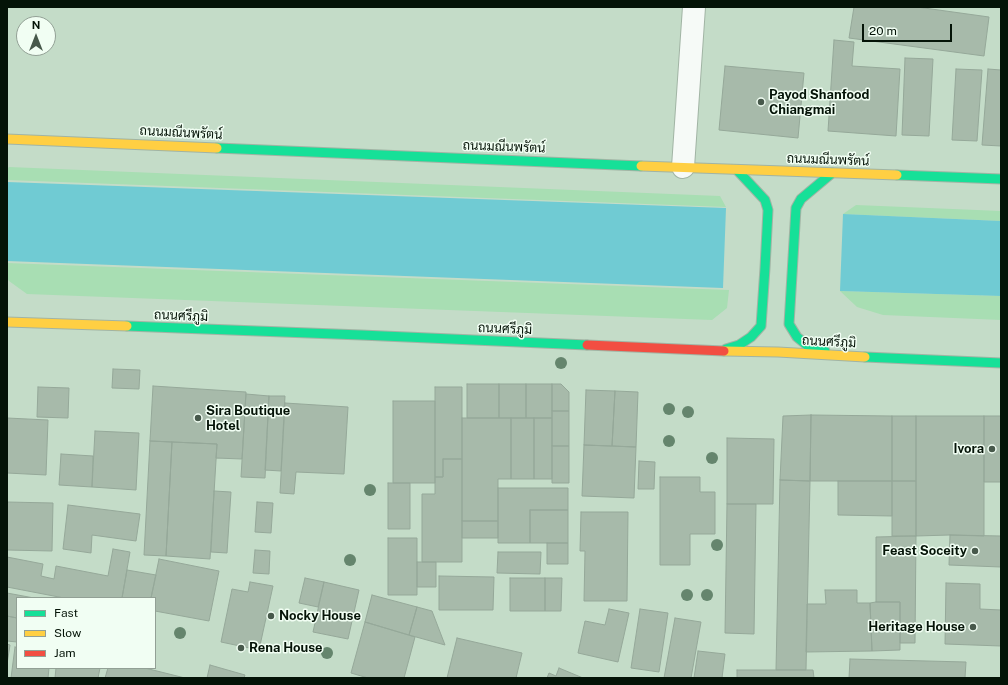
<!DOCTYPE html>
<html>
<head>
<meta charset="utf-8">
<style>
	body { margin:0 }
	#map { position:relative; width:1008px; height:685px; overflow:hidden; background:#c4dcc8; font-family:"Public Sans",sans-serif }
	canvas { display:block }
	.frame { position:absolute; inset:0; border:8px solid #041307; pointer-events:none }
	.legend { position:absolute; left:16px; top:597px; width:140px; height:72px; box-sizing:border-box; background:#f1fef3; border:1px solid #92a095; margin:0; padding:5px 7px; list-style:none; font-size:12px; color:#041307 }
	.legend li { display:flex; align-items:center; gap:8px; height:20px }
	.legend b { width:20px; border:1px solid #92a095 }
	.north { position:absolute; left:16px; top:16px; width:40px; height:40px; box-sizing:border-box; background:#f1fef3; border:1px solid #92a095; border-radius:50%; rotate:0deg; font-size:11px; font-weight:700; line-height:16px; text-align:center; color:#041307 }
	.north::after { content:''; display:block; margin:auto; width:14px; height:18px; background:#47594b; clip-path:polygon(50% 0,100% 100%,50% 72%,0 100%) }
	.scale { position:absolute; left:862px; top:24px; width:90px; height:18px; box-sizing:border-box; border:2px solid #041307; border-top:0; padding-left:5px; font-size:12px; line-height:14px; white-space:nowrap; color:#041307; -webkit-text-stroke:3px #f1fef3; paint-order:stroke }
</style>
</head>
<body>
<div id="map">
<canvas width="1008" height="685"></canvas>
<div class="frame"></div>
<ul class="legend">
<li><b style="height:5px;background:#16e098"></b>Fast</li>
<li><b style="height:5px;background:#ffcf43"></b>Slow</li>
<li><b style="height:5px;background:#f24e42"></b>Jam</li>
</ul>
<div class="north">N</div>
<div class="scale">20 m</div>
</div>
<script>
const c = document.querySelector('canvas').getContext('2d');
c.lineJoin = 'round';
function paint(path, color) { c.fillStyle = color; c.fill(path, 'evenodd'); }
const poly = rows => new Path2D(rows.map(r => 'M' + r).join(''));
function stroke(path, color, width, dash) { c.strokeStyle = color; c.lineWidth = width; c.lineCap = dash ? 'butt' : 'round'; c.setLineDash(dash || []); c.stroke(path); }
function label(font, color, halo, rows, align = 'center') {
  c.font = font + ' "Public Sans",Sarabun,sans-serif'; c.lineWidth = 3; c.setLineDash([]); c.textBaseline = 'middle'; c.strokeStyle = halo; c.fillStyle = color; for (const [text, x, y, turn = 0] of rows) {
    c.save(); c.translate(x, y); c.rotate((+turn || 0) * Math.PI / 180); c.textAlign = isNaN(turn) ? turn : align; if (halo) c.strokeText(text, 0, 0); c.fillText(text, 0, 0); c.restore();
  }
}
paint(poly([
	[9,167,720,196,726,207,7,180,7,169],
	[856,205,1001,211,1001,221,843,214],
	[7,263,729,290,727,308,712,320,27,294,9,281,7,278],
	[840,291,1001,296,1001,320,883,315,857,307]
]), '#a8deb3');
paint(poly([
	[7,182,726,208,723,288,7,261],
	[843,214,1001,221,1001,296,840,291]
]), '#70cbd3');
const building = poly([
	[854,7,917,7,989,17,984,56,849,38,854,7],
	[834,40,854,42,852,66,900,69,896,136,828,131,834,40],
	[905,58,933,59,929,136,902,135,905,58],
	[725,66,804,73,798,138,719,130,725,66],
	[956,69,982,70,977,141,952,140,956,69],
	[988,69,1001,70,1001,146,982,145,988,69],
	[113,369,140,370,139,389,112,388,113,369],
	[467,384,499,384,499,418,467,418,467,384],
	[499,384,526,384,526,418,499,418,499,384],
	[526,384,552,384,552,418,526,418,526,384],
	[552,384,561,384,569,392,569,411,552,411,552,384],
	[153,386,246,392,242,459,216,458,217,444,150,441,153,386],
	[38,387,69,388,68,418,37,417,38,387],
	[435,387,462,387,462,459,443,459,443,477,435,477,435,387],
	[586,390,615,391,612,446,584,445,586,390],
	[615,391,638,392,636,447,612,446,615,391],
	[246,394,269,396,265,478,241,477,246,394],
	[269,396,285,396,281,471,265,470,269,396],
	[393,401,435,401,435,483,393,483,393,401],
	[285,403,348,407,344,474,296,472,294,494,280,493,285,403],
	[552,411,569,411,569,446,552,446,552,411],
	[811,415,810,481,780,480,783,416,811,415],
	[811,415,892,416,892,481,810,481,811,415],
	[892,416,916,416,916,481,892,481,892,416],
	[916,416,984,416,984,536,950,535,916,536,916,416],
	[984,416,1001,416,1001,482,984,482,984,416],
	[7,418,48,420,46,475,7,473,7,418],
	[462,418,511,418,511,479,498,479,498,521,462,521,462,418],
	[511,418,534,418,534,479,511,479,511,418],
	[534,418,552,418,552,479,534,479,534,418],
	[95,431,139,433,136,490,92,487,95,431],
	[727,438,774,439,773,504,727,504,727,438],
	[150,441,172,442,166,556,144,555,150,441],
	[172,442,217,444,210,559,166,556,172,442],
	[584,445,636,447,634,498,582,496,584,445],
	[552,446,569,446,569,483,552,483,552,446],
	[61,454,93,456,92,487,59,485,61,454],
	[443,459,462,459,462,562,422,562,422,494,435,494,435,477,443,477,443,459],
	[639,461,655,462,654,489,638,489,639,461],
	[660,477,700,477,700,492,715,492,715,534,690,534,690,565,660,565,660,477],
	[780,480,810,481,806,670,776,670,780,480],
	[838,481,892,481,892,516,838,515,838,481],
	[892,481,916,481,916,536,892,536,892,481],
	[388,483,410,483,410,529,388,529,388,483],
	[498,488,568,488,568,510,530,510,530,543,498,543,498,488],
	[214,491,231,492,227,553,211,552,214,491],
	[7,502,53,503,52,551,7,550,7,502],
	[257,502,273,503,271,533,255,532,257,502],
	[727,504,756,504,754,634,725,633,727,504],
	[68,505,140,514,136,541,92,535,91,553,63,549,68,505],
	[530,510,568,510,568,543,530,543,530,510],
	[581,512,628,512,627,601,584,601,585,551,580,551,581,512],
	[462,521,498,521,498,538,462,538,462,521],
	[950,535,1001,536,1001,567,949,565,950,535],
	[916,536,915,643,900,643,900,602,876,602,876,537,916,536],
	[388,538,417,538,417,595,388,595,388,538],
	[547,543,568,543,568,564,547,564,547,543],
	[113,549,130,552,122,598,64,598,7,587,7,557,43,564,41,576,54,579,56,566,108,576,113,549],
	[255,550,270,551,269,574,253,573,255,550],
	[498,552,541,552,540,574,497,573,498,552],
	[159,559,219,571,209,621,155,611,155,598,151,598,159,559],
	[417,562,436,562,436,587,417,587,417,562],
	[127,570,156,575,151,598,122,598,127,570],
	[439,576,494,577,493,610,439,610,439,576],
	[305,578,324,582,318,607,299,603,305,578],
	[510,578,545,578,545,611,510,611,510,578],
	[545,578,562,578,561,611,545,611,545,578],
	[250,582,273,586,259,650,221,642,232,589,248,592,250,582],
	[324,582,359,590,348,639,313,632,324,582],
	[946,583,980,584,980,609,1001,610,1001,646,945,644,946,583],
	[825,590,857,590,857,603,870,603,872,651,806,652,807,604,826,604,825,590],
	[7,593,34,598,17,598,17,618,7,616,7,593],
	[372,595,417,607,409,635,365,622,372,595],
	[876,602,900,602,900,650,872,651,870,603,876,602],
	[417,607,432,611,445,645,409,635,417,607],
	[609,609,629,613,618,662,578,653,585,621,605,625,609,609],
	[640,609,668,613,659,672,631,668,640,609],
	[7,616,17,618,17,642,7,641,7,616],
	[675,618,701,622,691,678,664,678,675,618],
	[365,622,415,637,404,678,368,678,351,673,365,622],
	[457,638,522,653,516,678,447,678,457,638],
	[7,644,10,645,7,664,7,644],
	[15,647,17,648,17,668,49,668,48,678,11,678,15,647],
	[698,651,725,654,722,678,694,678,698,651],
	[850,659,966,662,965,678,849,678,850,659],
	[210,665,245,675,244,678,207,678,210,665],
	[56,668,100,668,98,678,55,678,56,668],
	[108,668,145,668,185,678,105,678,108,668],
	[559,668,583,678,547,678,549,673,556,676,559,668],
	[737,670,813,670,814,678,737,678,737,670]
]);
paint(building, '#a7baaa');
stroke(building, '#95a899', 1);
const street = poly([
	[683,167,694,7]
]);
const fast = poly([
	[217,148,641,166],
	[897,175,1001,179],
	[127,326,361,335,587,345],
	[726,349,739,345,751,337,761,326,765,268,768,210,765,200,737,170],
	[825,351,808,346,797,337,789,324,796,208,801,199,832,173],
	[865,357,1001,363]
]);
const slow = poly([
	[7,139,217,148],
	[641,166,897,175],
	[7,322,127,326],
	[724,351,778,352,865,357]
]);
const jam = poly([
	[587,345,724,351]
]);
stroke(street, '#a1b4a4', 24);
stroke(fast, '#a1b4a4', 11);
stroke(slow, '#a1b4a4', 11);
stroke(jam, '#a1b4a4', 11);
stroke(street, '#f6faf7', 22);
stroke(fast, '#16e098', 9);
stroke(slow, '#ffcf43', 9);
stroke(jam, '#f24e42', 9);
c.fillStyle = '#65856d';
for (const [x, y] of [
	[561,363],
	[669,409],
	[688,412],
	[669,441],
	[712,458],
	[370,490],
	[717,545],
	[350,560],
	[687,595],
	[707,595],
	[180,633],
	[327,653]
]) { c.beginPath(); c.arc(x, y, 6, 0, 2 * Math.PI); c.fill(); }
for (const [x, y, r, color] of [
	[761,102,4,"#47594b"],
	[198,418,4,"#47594b"],
	[992,449,4,"#47594b"],
	[975,551,4,"#47594b"],
	[271,616,4,"#47594b"],
	[973,627,4,"#47594b"],
	[241,648,4,"#47594b"]
]) { const dot = new Path2D(); dot.arc(x, y, r, 0, 2 * Math.PI); c.fillStyle = color; c.fill(dot); stroke(dot, '#f1fef3', 1.5); }
label('bold 13px', '#041307', '#f1fef3', [
	["Payod Shanfood",769,95],
	["Chiangmai",769,110],
	["Sira Boutique",206,411],
	["Hotel",206,426],
	["Ivora",984,449,"right"],
	["Feast Soceity",967,551,"right"],
	["Nocky House",279,616],
	["Heritage House",965,627,"right"],
	["Rena House",249,648]
], 'left');
label('13px', '#041307', '#f1fef3', [
	["ถนนมณีนพรัตน์",181,133,3],
	["ถนนมณีนพรัตน์",504,147,2],
	["ถนนมณีนพรัตน์",828,160,2],
	["ถนนศรีภูมิ",181,316,2],
	["ถนนศรีภูมิ",505,329,2],
	["ถนนศรีภูมิ",829,342,3]
]);
</script>
</body>
</html>
